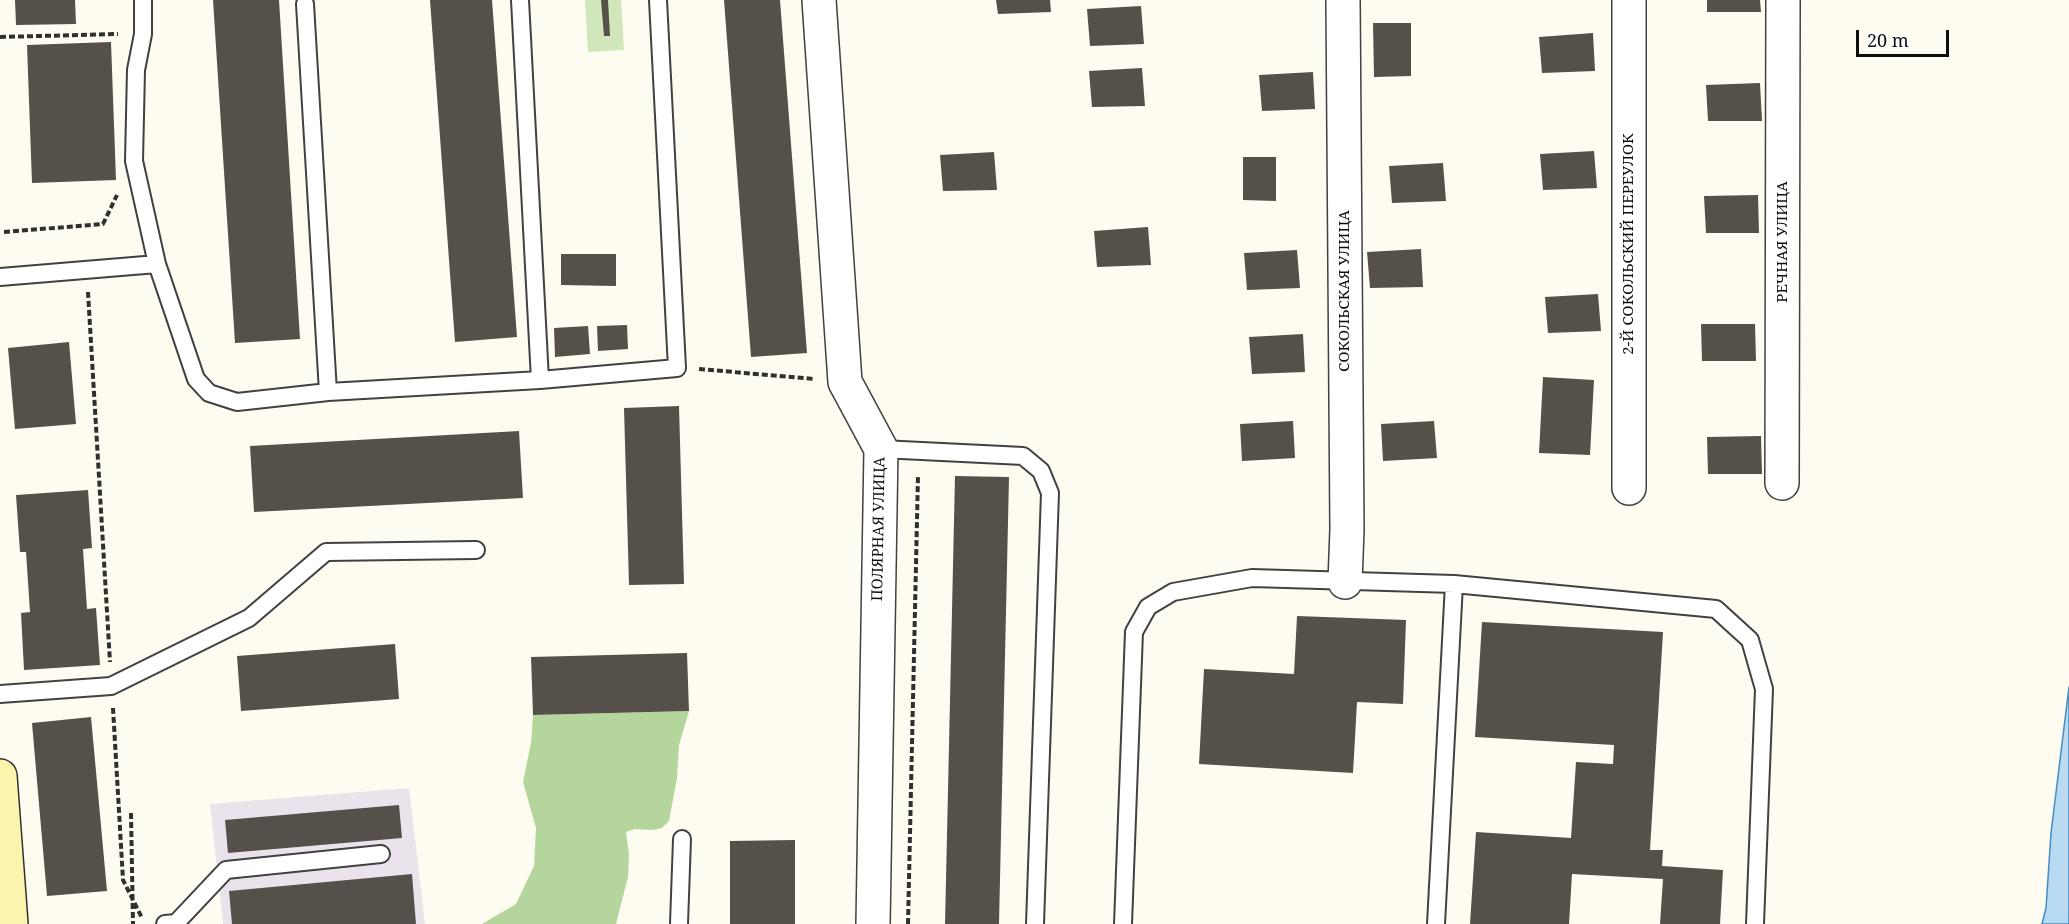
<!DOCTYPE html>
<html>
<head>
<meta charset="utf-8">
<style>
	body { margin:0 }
	#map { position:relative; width:2069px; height:924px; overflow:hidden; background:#fefcf0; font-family:"Noto Serif",serif }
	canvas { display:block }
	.scale { position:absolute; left:1856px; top:30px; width:93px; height:27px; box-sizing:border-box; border:3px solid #0e0e0e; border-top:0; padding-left:8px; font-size:18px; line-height:21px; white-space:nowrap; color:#0e0e0e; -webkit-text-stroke:4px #fff; paint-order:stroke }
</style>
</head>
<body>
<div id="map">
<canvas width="2069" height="924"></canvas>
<div class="scale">20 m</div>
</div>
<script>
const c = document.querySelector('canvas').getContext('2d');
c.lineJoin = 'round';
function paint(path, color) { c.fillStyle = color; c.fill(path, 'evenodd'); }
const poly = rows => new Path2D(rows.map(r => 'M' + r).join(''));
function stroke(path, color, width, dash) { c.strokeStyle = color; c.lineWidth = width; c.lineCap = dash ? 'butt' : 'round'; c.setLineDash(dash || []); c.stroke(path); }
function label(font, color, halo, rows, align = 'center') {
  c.font = font + ' "Noto Serif",serif'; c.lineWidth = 6; c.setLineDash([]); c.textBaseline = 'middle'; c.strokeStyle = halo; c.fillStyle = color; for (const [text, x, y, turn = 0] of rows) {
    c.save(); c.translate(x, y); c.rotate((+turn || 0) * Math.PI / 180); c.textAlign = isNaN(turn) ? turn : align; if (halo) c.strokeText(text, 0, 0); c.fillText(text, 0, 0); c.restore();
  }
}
paint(poly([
	[409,788,425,924,223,924,210,804]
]), '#ebe3ec');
paint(poly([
	[585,0,621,0,624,50,588,52]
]), '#d0e7bb');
paint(poly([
	[689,711,679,745,677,778,669,821,662,828,653,830,635,829,626,832,629,855,628,877,616,924,482,924,516,904,534,866,536,828,523,782,531,743,533,715]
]), '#b4d69c');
const water = poly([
	[2069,687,2069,924,2042,924,2046,908,2051,833,2069,687]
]);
paint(water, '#b8daf2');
stroke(water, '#438dc5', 1.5);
paint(poly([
	[15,0,75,0,76,24,16,25],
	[213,0,279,0,300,339,235,343],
	[430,0,492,0,517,337,455,342],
	[601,0,608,0,610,36,604,36],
	[724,0,780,0,807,353,751,357],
	[996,0,1050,0,1051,12,998,14],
	[1707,0,1760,0,1761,12,1707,12],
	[1141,6,1144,44,1090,46,1087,9],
	[1373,23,1411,23,1411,76,1374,77],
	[1593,33,1595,71,1542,73,1539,37],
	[111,42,116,180,32,183,27,45],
	[1142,68,1145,106,1092,107,1089,71],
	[1313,72,1315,109,1262,111,1259,75],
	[1760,83,1762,121,1708,121,1706,85],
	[1594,151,1597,188,1543,190,1540,154],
	[994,152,997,190,943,191,940,155],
	[1243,157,1276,157,1276,201,1243,200],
	[1443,163,1446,201,1392,203,1389,166],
	[1758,195,1759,233,1706,233,1704,196],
	[1148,227,1151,265,1097,267,1094,231],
	[1421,249,1423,287,1370,288,1367,252],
	[1297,250,1300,288,1247,290,1244,253],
	[561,254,616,254,616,286,561,285],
	[1598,294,1601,331,1548,333,1545,297],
	[1701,324,1755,324,1756,361,1702,361],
	[627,325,628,349,598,351,597,326],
	[588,326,590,354,555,357,554,328],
	[1303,334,1305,372,1252,374,1249,337],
	[69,342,76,424,15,429,8,348],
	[1543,377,1594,380,1590,455,1539,453],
	[679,406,684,584,629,585,624,408],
	[1293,421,1295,458,1242,461,1240,424],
	[1434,421,1437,458,1383,461,1381,424],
	[519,431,523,498,254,512,250,446],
	[1761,436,1762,474,1708,474,1707,437],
	[955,476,1009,477,999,924,945,924],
	[88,490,92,548,83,549,87,609,96,608,100,665,24,670,21,613,30,612,26,552,20,552,16,495],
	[1297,616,1406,620,1403,704,1357,702,1353,773,1199,764,1204,669,1294,674],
	[1482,622,1663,632,1650,850,1663,850,1662,866,1723,870,1720,924,1660,924,1663,879,1572,874,1569,924,1470,924,1476,832,1571,838,1576,762,1613,764,1614,745,1475,737],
	[395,644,399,699,241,711,237,656],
	[687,653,689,711,533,715,531,657],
	[91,717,107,891,47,896,32,723],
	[399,805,402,838,228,853,225,820],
	[795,840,795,924,730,924,730,841],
	[412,874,416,924,232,924,229,891]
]), '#56504b');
const lane = poly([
	[143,0,143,34,136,70,134,161,157,264,196,379,209,393,237,402,328,392,540,380,677,368,658,0],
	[520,0,540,380],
	[305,4,328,392],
	[0,277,157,264],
	[881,449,1023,456,1041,471,1050,493,1035,924],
	[0,694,111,686,249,618,326,552,476,550],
	[165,924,176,923,226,870,381,854],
	[679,924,682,839],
	[1123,924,1134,632,1148,607,1173,592,1252,578,1454,584,1716,609,1750,640,1764,689,1755,924],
	[1436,924,1454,584]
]);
const street = poly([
	[819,0,845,382,881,449,873,924],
	[1343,0,1347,529,1345,582],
	[1782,483,1783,0],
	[1629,488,1629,0]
]);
const secondary = poly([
	[0,776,11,924]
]);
stroke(lane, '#414141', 20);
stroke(street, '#414141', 36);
stroke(secondary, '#303030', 36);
stroke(poly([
	[0,37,118,34],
	[4,232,103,224,117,195],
	[88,292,110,662],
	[699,369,814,379],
	[113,708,123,880,142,918],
	[131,813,133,924],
	[908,924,918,475]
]), '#303030', 4, [6, 3]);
stroke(lane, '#fff', 16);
stroke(street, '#fff', 33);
stroke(secondary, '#faf4af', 33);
label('15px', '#0e0e0e', '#fff', [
	["РЕЧНАЯ УЛИЦА",1783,242,-90],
	["2-Й СОКОЛЬСКИЙ ПЕРЕУЛОК",1629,244,-90],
	["СОКОЛЬСКАЯ УЛИЦА",1345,291,-90],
	["ПОЛЯРНАЯ УЛИЦА",879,529,-89]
]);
</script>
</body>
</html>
